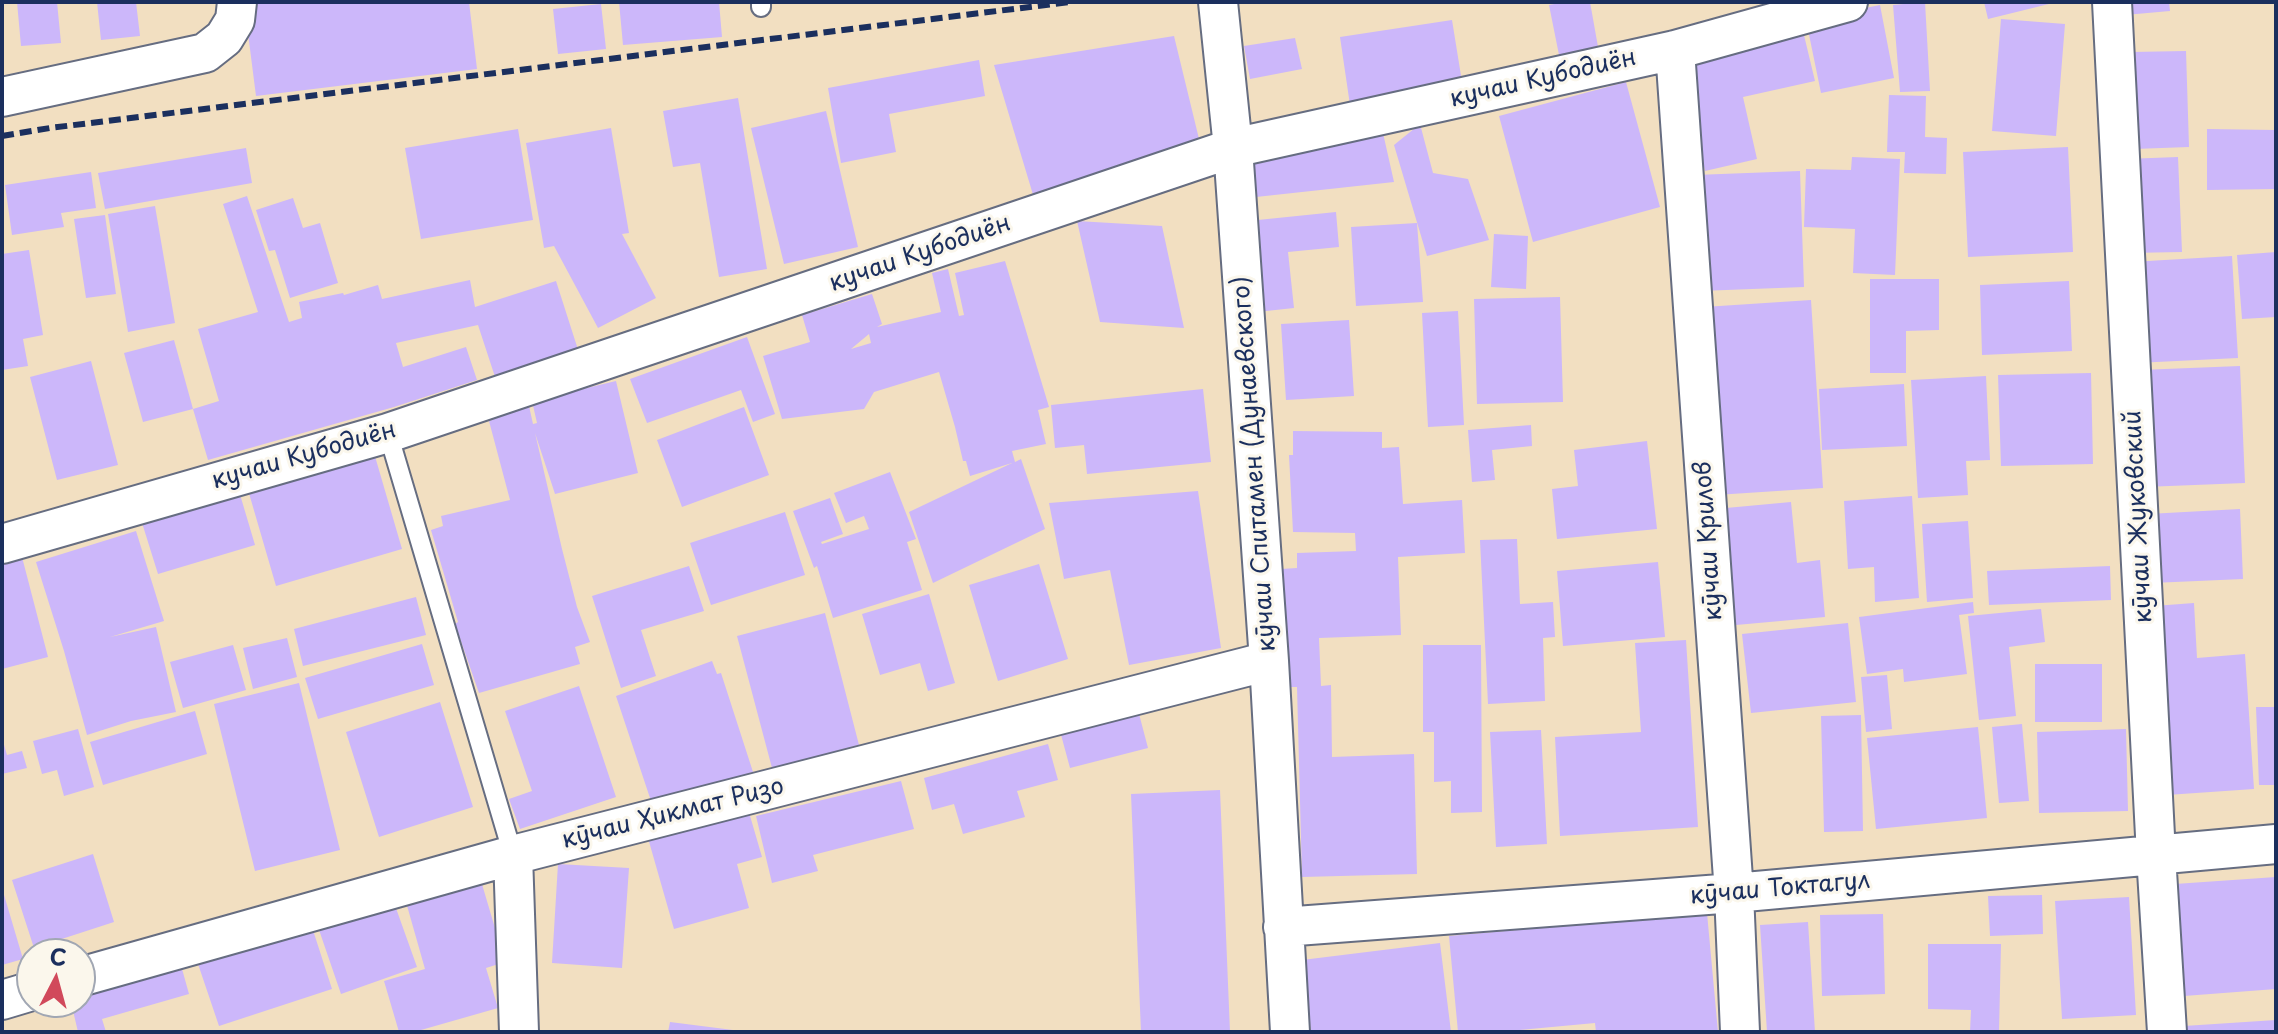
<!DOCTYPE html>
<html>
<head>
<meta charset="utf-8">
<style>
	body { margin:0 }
	#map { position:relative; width:2278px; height:1034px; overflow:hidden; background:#f2dfc1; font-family:"Playpen Sans",sans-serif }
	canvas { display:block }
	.frame { position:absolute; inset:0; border:4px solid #1b2f5e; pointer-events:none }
	.north { position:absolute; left:16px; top:938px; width:80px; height:80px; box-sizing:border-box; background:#fbf7ec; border:2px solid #a1a7b3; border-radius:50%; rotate:6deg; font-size:22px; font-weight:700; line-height:32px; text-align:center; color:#1b2f5e }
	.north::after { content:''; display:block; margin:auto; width:28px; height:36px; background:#d1495b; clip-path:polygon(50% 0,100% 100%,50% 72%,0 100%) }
</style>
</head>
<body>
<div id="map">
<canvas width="2278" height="1034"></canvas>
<div class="frame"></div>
<div class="north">С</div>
</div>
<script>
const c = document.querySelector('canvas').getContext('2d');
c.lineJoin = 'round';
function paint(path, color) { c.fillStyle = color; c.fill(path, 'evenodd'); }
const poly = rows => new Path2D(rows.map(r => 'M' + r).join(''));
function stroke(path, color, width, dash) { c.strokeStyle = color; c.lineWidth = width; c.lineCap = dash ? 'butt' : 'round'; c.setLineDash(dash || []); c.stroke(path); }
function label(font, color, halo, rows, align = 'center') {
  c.font = font + ' "Playpen Sans",sans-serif'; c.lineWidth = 6; c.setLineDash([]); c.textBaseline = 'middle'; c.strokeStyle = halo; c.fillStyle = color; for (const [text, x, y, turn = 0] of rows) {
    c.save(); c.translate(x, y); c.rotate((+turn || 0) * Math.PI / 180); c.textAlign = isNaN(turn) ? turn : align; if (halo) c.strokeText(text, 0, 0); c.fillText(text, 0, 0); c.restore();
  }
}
paint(poly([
	[17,2,57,2,61,43,21,46],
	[97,2,136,2,140,36,101,40],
	[244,2,469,2,477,69,256,96],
	[619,2,719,2,722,37,623,45],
	[1565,2,1590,2,1600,58,1561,65,1549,5],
	[1925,2,1930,91,1900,92,1893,5],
	[1984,2,2053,2,2053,3,1988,19],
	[2123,2,2169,2,2170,11,2125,15],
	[601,4,606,49,558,54,553,9],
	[1880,5,1894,78,1821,93,1806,20],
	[2001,19,2065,24,2056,136,1992,131],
	[1452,20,1463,88,1350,105,1340,37],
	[1803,31,1815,81,1743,97,1757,159,1705,171,1680,58],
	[1174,36,1200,143,1034,198,994,65],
	[1295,38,1302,69,1250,79,1244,46],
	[2186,51,2189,147,2134,149,2131,52],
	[979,60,985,96,889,114,896,152,841,163,828,88],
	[1626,82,1660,207,1533,242,1499,116],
	[1889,95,1926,96,1925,137,1947,138,1946,174,1904,173,1905,152,1887,152],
	[738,98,767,269,719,277,700,163,673,167,663,111],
	[826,111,858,247,784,264,751,128],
	[1420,124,1433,173,1468,179,1489,240,1427,256,1394,145],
	[611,128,629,233,622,234,656,298,598,328,554,246,544,248,526,143],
	[518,129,533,220,421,239,405,148],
	[2207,129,2276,130,2276,189,2207,190],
	[1383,133,1394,182,1256,197,1245,149],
	[2068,147,2073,252,1968,257,1963,152],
	[246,148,252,183,105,209,98,173],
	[1852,157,1900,159,1895,275,1853,273,1855,229,1804,227,1806,169,1851,170],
	[2178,157,2182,252,2128,253,2125,159],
	[1800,171,1804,287,1700,291,1695,175],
	[91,172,96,208,61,213,64,227,12,235,5,185],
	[247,196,289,322,302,318,299,302,343,293,344,295,378,285,382,299,470,280,475,307,556,281,581,359,498,386,478,325,396,343,403,367,466,347,477,380,394,407,208,460,193,409,143,422,124,353,174,340,193,409,219,401,198,329,258,312,223,204],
	[293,198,303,228,320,223,338,283,290,298,275,250,269,251,256,210],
	[155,206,175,323,128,332,108,214],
	[1336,212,1339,247,1288,252,1294,308,1257,312,1248,221],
	[105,215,116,294,86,298,74,219],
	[1077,221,1162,226,1184,328,1100,322],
	[1417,223,1423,302,1356,306,1351,227],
	[1494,234,1528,236,1526,289,1491,287],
	[29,250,43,335,23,339,28,366,2,370,2,254],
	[2276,252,2276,317,2242,319,2237,255],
	[2232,256,2238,358,2136,363,2131,262],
	[1005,261,1049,407,1038,410,1046,444,1012,451,1015,462,1021,459,1045,529,933,583,909,512,1012,463,970,476,966,461,963,461,955,427,939,372,874,392,864,409,782,419,763,356,810,342,802,315,872,294,882,324,877,327,941,312,932,273,948,269,959,316,964,315,955,273],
	[869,334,871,343,851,349],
	[1870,279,1939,279,1939,330,1906,331,1906,373,1870,373],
	[2069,281,2072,351,1982,355,1980,285],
	[1560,297,1563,402,1477,404,1474,299],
	[1811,300,1823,488,1716,495,1704,307],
	[1458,311,1464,425,1428,427,1422,313],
	[1349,320,1354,396,1286,400,1281,324],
	[747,337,775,414,753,422,741,390,647,423,630,379],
	[91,361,118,465,57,480,30,377],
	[2240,366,2245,483,2144,487,2140,370],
	[2091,373,2093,464,2001,466,1998,375],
	[1986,376,1990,460,1966,461,1968,495,1918,498,1911,380],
	[616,381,638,473,555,494,535,433,562,549,577,607,590,642,575,647,580,664,479,693,455,624,458,622,431,530,443,526,441,516,510,500,489,421,492,420,489,406,527,397,533,424,537,423,532,401],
	[1904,384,1907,446,1822,450,1819,389],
	[1203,389,1211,462,1087,474,1084,445,1055,448,1051,405],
	[744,407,769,475,682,507,657,440],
	[1531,425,1532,446,1492,450,1495,480,1472,482,1468,430],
	[1293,431,1382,432,1382,448,1399,447,1403,504,1462,500,1465,553,1398,557,1401,635,1319,638,1321,686,1331,685,1332,757,1414,754,1417,874,1302,877,1297,687,1286,687,1281,569,1297,568,1297,553,1356,551,1355,533,1293,532,1289,455,1293,455],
	[1647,441,1657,529,1557,539,1552,489,1578,486,1574,450],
	[372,446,402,549,276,586,246,483],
	[890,472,916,539,907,542,922,590,833,618,817,566,814,568,793,511,830,498,843,534,821,542,822,544,869,529,864,516,846,523,834,493],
	[236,481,255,545,158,574,138,510],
	[1198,491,1221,648,1129,665,1110,570,1064,579,1049,503],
	[1912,496,1919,598,1875,602,1874,567,1848,569,1844,501],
	[1791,502,1797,563,1820,560,1825,617,1736,625,1726,508],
	[2240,509,2243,579,2152,583,2148,514],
	[785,512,805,575,711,605,690,543],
	[1968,521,1973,598,1927,602,1922,524],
	[136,531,164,621,110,637,156,627,176,712,131,721,87,735,64,651,36,562],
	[1517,539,1520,604,1553,602,1555,637,1543,638,1545,701,1488,704,1480,540],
	[22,557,48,657,2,669,2,562],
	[1658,562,1665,637,1563,646,1557,571],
	[1039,564,1068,659,998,681,969,585],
	[689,566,704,611,641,630,656,676,621,688,592,596],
	[2110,566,2111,600,1989,605,1987,571],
	[929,594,955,683,928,691,920,663,880,675,862,614],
	[416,597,426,635,303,666,294,629],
	[1973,602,1974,613,1959,615,1967,674,1904,682,1903,669,1867,674,1859,617],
	[2194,603,2197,658,2245,654,2254,789,2167,795,2154,606],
	[2041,609,2045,642,2009,647,2016,716,1979,720,1968,616],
	[825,613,859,745,772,768,737,636],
	[1848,623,1856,702,1751,713,1742,634],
	[287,638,297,677,253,689,243,648],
	[1686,640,1698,827,1560,836,1555,737,1641,732,1635,643],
	[422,644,434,685,318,719,305,678],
	[233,645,246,690,183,708,170,662],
	[1423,645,1481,645,1482,812,1451,813,1451,781,1434,782,1434,732,1423,732],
	[712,661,717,674,721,673,753,772,652,804,616,696],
	[2035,664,2102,664,2102,722,2035,722],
	[1887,675,1892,729,1866,732,1861,677],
	[299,683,340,850,255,871,214,704],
	[579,686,616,797,520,829,509,799,532,791,505,711],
	[440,702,473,807,379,837,346,732],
	[2256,707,2276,707,2276,785,2259,785],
	[1138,710,1148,748,1070,768,1060,731],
	[195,711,207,754,103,785,90,742],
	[1861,715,1863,831,1824,832,1821,716],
	[2022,724,2029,801,1999,803,1992,727],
	[1978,727,1987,818,1876,829,1867,738],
	[78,729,94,787,64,796,57,770,42,774,33,741],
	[2126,729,2128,811,2039,813,2037,732],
	[1541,730,1547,844,1496,847,1490,732],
	[2,738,7,755,22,751,27,768,2,774],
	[1048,744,1058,780,1017,791,1025,817,963,834,954,804,932,810,924,778],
	[901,781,914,829,813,855,818,871,772,883,756,816],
	[1220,790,1230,1032,1141,1032,1131,794],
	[746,802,762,857,737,864,749,908,674,929,646,831],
	[93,854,114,922,34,948,12,880],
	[558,864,629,868,622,968,552,963],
	[479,874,505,962,486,968,498,1008,414,1032,399,1032,384,981,425,969,404,895],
	[2276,877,2276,989,2184,996,2175,884],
	[2,888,23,959,2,965],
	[2042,895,2043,934,1990,936,1988,896],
	[392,897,417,967,341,994,317,924],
	[2129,897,2136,1015,2062,1019,2055,901],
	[1707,913,1718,1032,1596,1032,1595,1023,1498,1032,1458,1032,1449,936],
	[1883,914,1885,994,1822,996,1820,915],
	[1808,922,1815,1032,1767,1032,1760,925],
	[311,924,332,989,219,1026,197,961],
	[1440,943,1451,1032,1311,1032,1302,960],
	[1928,944,2001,944,1999,1032,1970,1032,1971,1010,1928,1009],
	[179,958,189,994,102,1019,106,1032,78,1032,71,1002,80,1002,80,987],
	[2276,1020,2276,1032,2185,1032,2184,1026],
	[670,1022,733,1030,733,1032,668,1032]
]), '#ccb7fa');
const lane = poly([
	[761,2,761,7],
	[388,433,513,855]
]);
const street = poly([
	[1218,2,1233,148,1269,661,1290,1032],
	[2112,2,2156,855,2167,1032],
	[1675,50,1734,893,1740,1032],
	[2,97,205,53,224,38,235,20,237,2],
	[2,544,388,433,1233,148,1675,50,1848,2],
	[513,855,519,1032],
	[1283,927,1734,893,2276,844],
	[80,977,513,855,1269,661],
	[2,1000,32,991]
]);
stroke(lane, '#666d81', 22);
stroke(street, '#666d81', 42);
stroke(lane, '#fff', 18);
stroke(street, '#fff', 38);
stroke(poly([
	[2,136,50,128,1070,2]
]), '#1b2f5e', 6, [12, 6]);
label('24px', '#1b2f5e', '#fbf7ec', [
	["кучаи Кубодиён",1543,79,-13],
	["кучаи Кубодиён",920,254,-19],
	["кучаи Кубодиён",304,456,-16],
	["кӯчаи Спитамен (Дунаевского)",1255,464,-94],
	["кӯчаи Жуковский",2139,517,-93],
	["кӯчаи Крилов",1709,541,-94],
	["кӯчаи Ҳикмат Ризо",673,814,-14],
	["кӯчаи Токтагул",1780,889,-5]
]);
</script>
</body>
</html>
